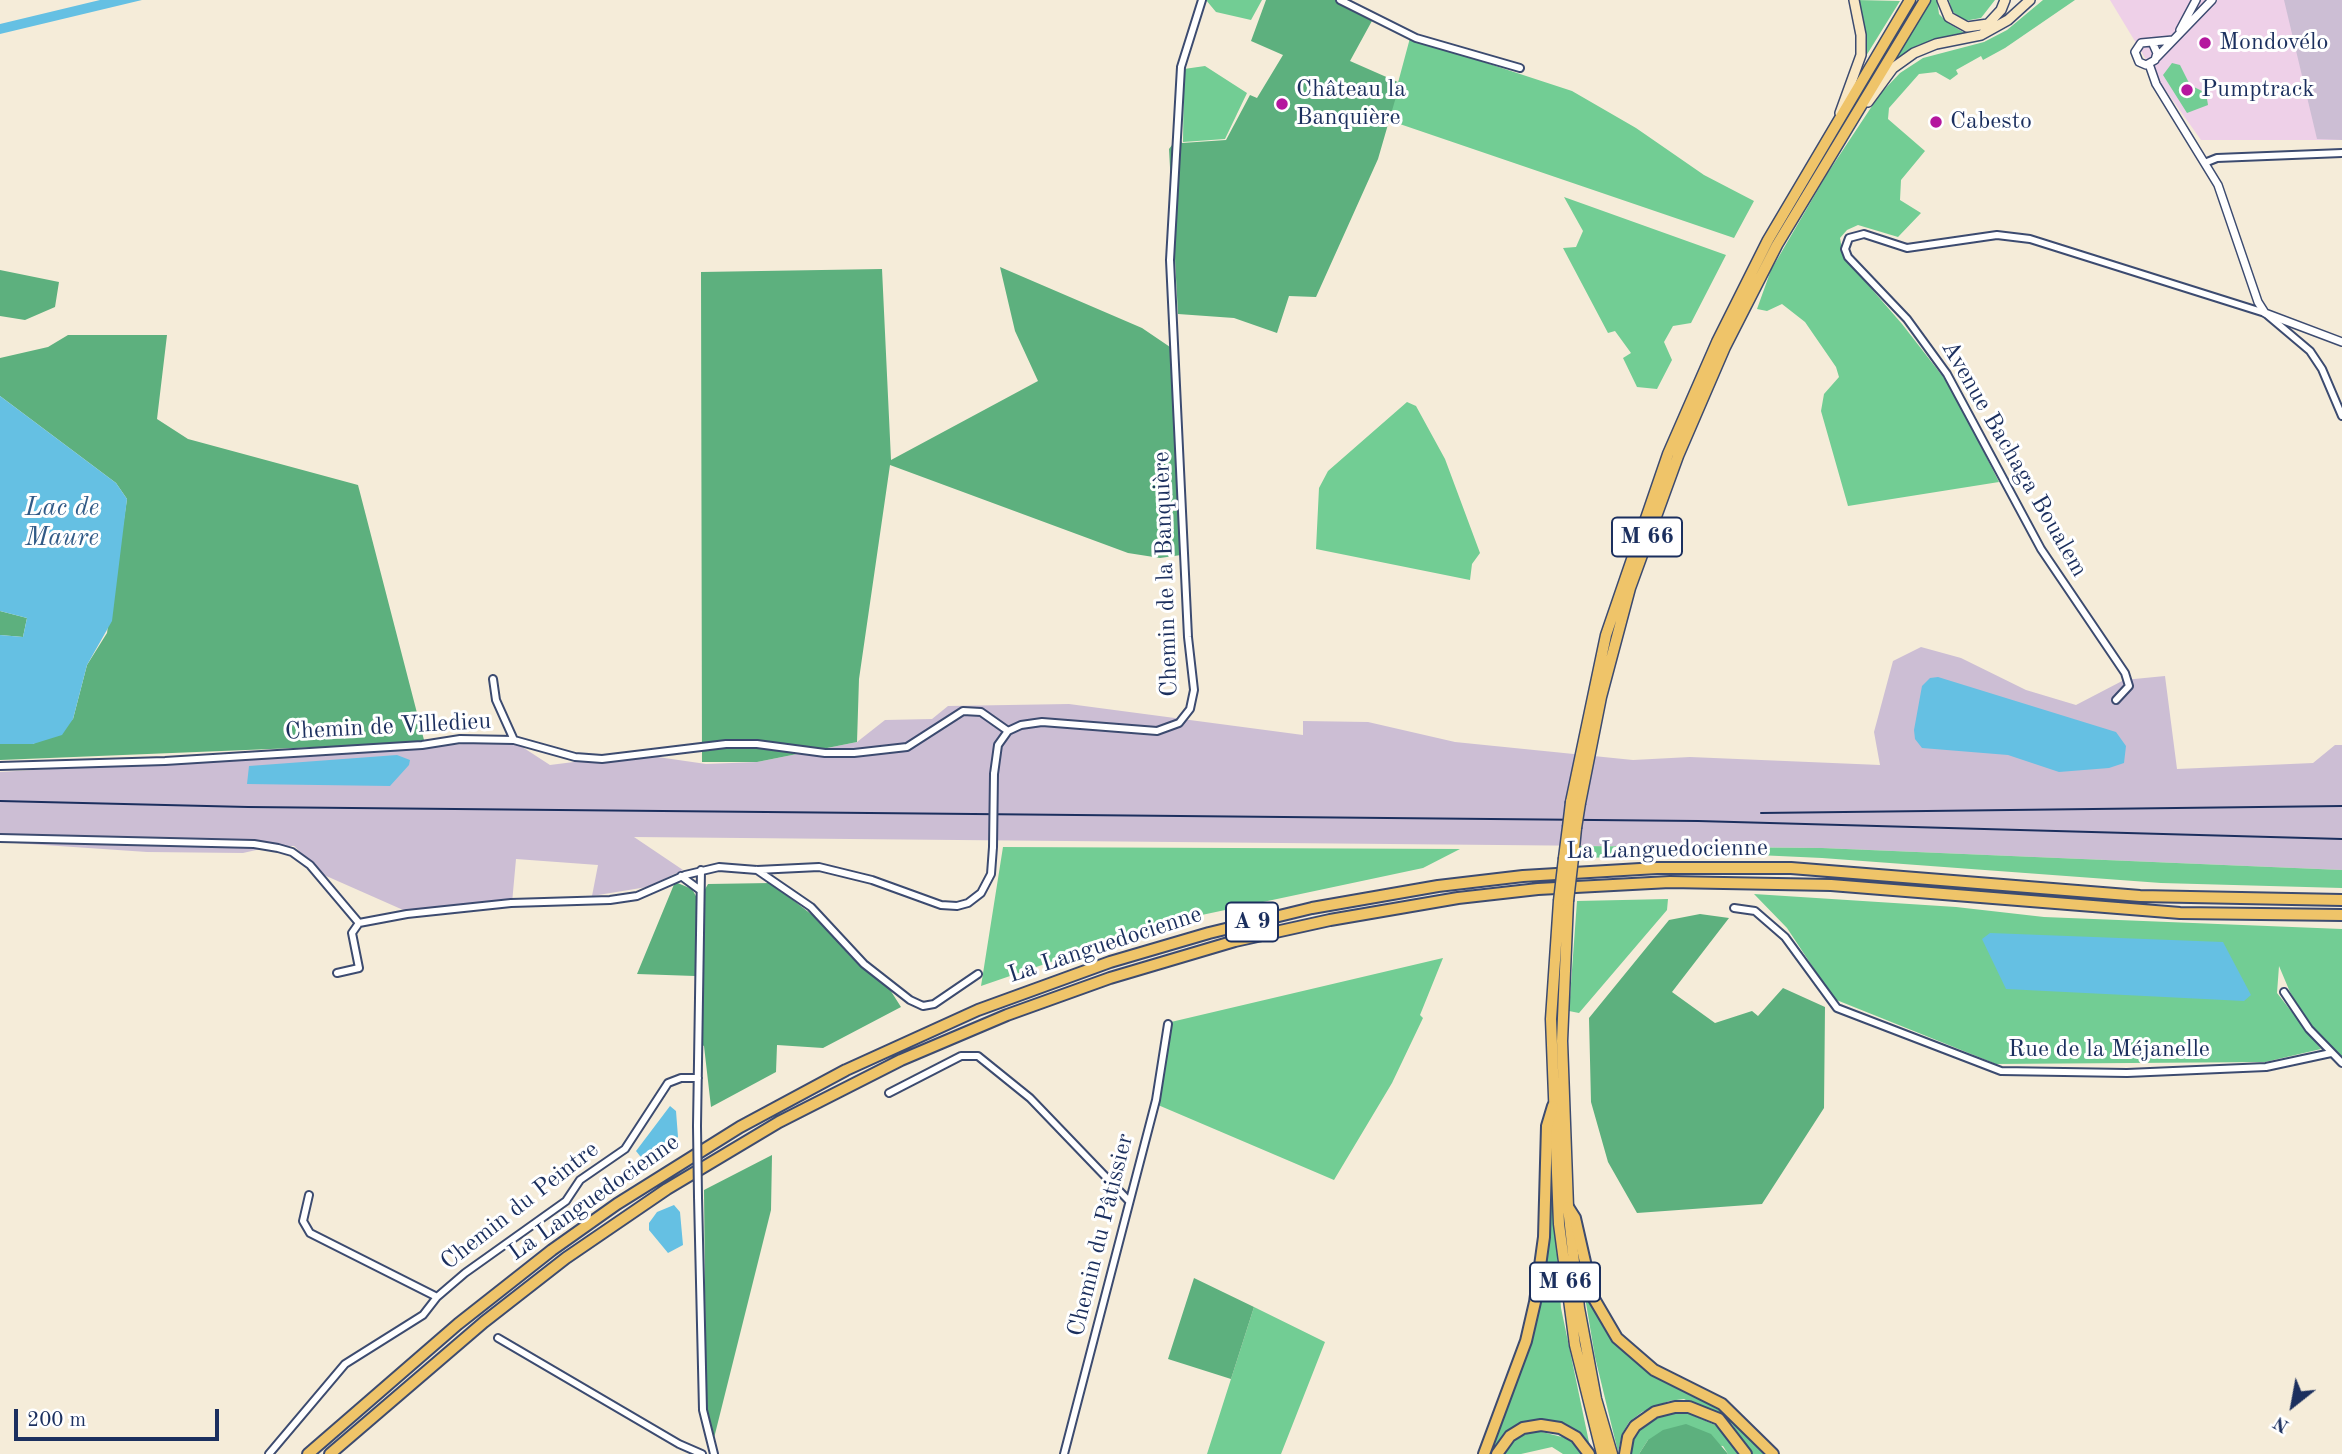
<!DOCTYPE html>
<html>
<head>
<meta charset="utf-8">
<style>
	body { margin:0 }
	#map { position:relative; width:2342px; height:1454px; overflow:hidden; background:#f5ecd9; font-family:"Old Standard TT",serif }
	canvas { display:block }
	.north { position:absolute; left:2258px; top:1370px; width:70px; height:70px; -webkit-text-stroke:5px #fff; paint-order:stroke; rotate:211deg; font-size:19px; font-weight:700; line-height:28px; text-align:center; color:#1b2f5e }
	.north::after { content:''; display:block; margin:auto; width:24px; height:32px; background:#1b2f5e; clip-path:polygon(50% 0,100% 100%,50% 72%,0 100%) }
	.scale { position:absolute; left:14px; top:1409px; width:205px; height:32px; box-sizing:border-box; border:4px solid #1b2f5e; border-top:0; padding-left:9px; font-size:21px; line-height:24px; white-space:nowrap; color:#1b2f5e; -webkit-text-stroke:5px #fff; paint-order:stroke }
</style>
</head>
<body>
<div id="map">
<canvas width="2342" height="1454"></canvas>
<div class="north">N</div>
<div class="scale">200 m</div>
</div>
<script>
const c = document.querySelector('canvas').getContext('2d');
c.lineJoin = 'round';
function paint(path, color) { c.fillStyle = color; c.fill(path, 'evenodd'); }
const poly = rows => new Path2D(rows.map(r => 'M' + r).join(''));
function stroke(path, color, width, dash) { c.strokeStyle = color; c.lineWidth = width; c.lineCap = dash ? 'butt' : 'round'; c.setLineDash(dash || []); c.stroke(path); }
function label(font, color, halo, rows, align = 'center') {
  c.font = font + ' "Old Standard TT",serif'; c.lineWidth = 6; c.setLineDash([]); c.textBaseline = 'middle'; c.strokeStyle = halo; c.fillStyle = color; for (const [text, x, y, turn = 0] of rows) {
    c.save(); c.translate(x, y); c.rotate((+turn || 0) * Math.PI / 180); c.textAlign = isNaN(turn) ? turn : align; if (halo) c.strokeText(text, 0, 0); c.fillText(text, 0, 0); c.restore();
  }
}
paint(poly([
	[2110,0,2342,0,2342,140,2201,140,2159,81]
]), '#eed0e8');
paint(poly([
	[2284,0,2342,0,2342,140,2317,139],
	[1921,647,1961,658,2026,690,2076,705,2124,680,2165,676,2177,769,2313,763,2335,745,2342,745,2342,870,1822,848,634,837,683,870,647,887,592,896,598,865,516,859,512,903,410,913,324,875,294,846,274,846,243,853,147,852,0,842,0,772,513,741,550,765,637,754,706,764,757,762,857,742,885,720,932,719,948,706,1069,704,1303,735,1303,721,1368,722,1455,742,1633,760,1690,757,1880,765,1874,732,1893,661]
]), '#ccbed4');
paint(poly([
	[1206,0,1262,0,1251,20,1216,12],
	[1856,0,1900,1,1866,56,1865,36],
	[1931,0,1937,0,1939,14,1948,23,1963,32,1971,32,1918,45,1891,63],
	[1949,0,1995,0,1981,18,1964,21,1952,11],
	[2043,0,2075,0,2005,48,1983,60,1981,56,1956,70,1958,74,1950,80,1936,72,1919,74,1889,108,1888,119,1925,151,1901,180,1900,200,1921,213,1898,237,1858,225,1847,230,1840,238,1843,256,1902,324,1951,387,1999,482,1848,506,1821,411,1824,394,1839,377,1836,367,1805,322,1782,304,1767,311,1757,309,1771,270,1827,174,1880,94,1900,73,1923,58,1984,42,2007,30],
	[1410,38,1572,91,1636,128,1704,175,1754,201,1734,238,1388,120],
	[2172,63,2180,65,2190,85,2206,93,2208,105,2187,113,2163,75],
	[1205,66,1247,93,1225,139,1183,142,1184,69],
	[1564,197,1726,255,1691,323,1673,326,1664,342,1672,360,1657,389,1637,387,1623,358,1631,353,1615,331,1608,333,1563,248,1576,247,1583,231],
	[1407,402,1416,406,1445,459,1480,553,1472,564,1470,580,1316,549,1319,488,1328,471],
	[1580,846,1822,848,2342,870,2342,888,2161,883,1822,858,1736,854,1581,858],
	[1003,847,1460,849,1423,868,1164,923,981,986],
	[1754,894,1956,907,2044,917,2342,929,2342,1059,2308,1023,2290,992,2279,966,2277,993,2321,1049,2265,1062,1996,1064,1834,999,1787,928],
	[1668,899,1667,910,1579,1013,1569,1011,1577,901],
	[1443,958,1420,1015,1423,1018,1392,1083,1334,1180,1158,1105,1171,1022],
	[1550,1163,1561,1308,1590,1447,1549,1421,1502,1438,1491,1454,1487,1454,1531,1336],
	[1586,1284,1594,1308,1616,1344,1647,1371,1717,1406,1767,1454,1750,1454,1732,1424,1684,1399,1669,1401,1642,1412,1629,1422,1622,1434,1618,1452,1595,1357,1583,1285],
	[1254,1307,1325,1342,1281,1454,1207,1454],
	[1685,1412,1715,1425,1737,1447,1739,1454,1728,1454,1723,1446,1648,1440,1639,1454,1629,1454,1633,1438,1638,1430,1665,1414],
	[1538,1431,1570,1439,1582,1454,1563,1454,1552,1447,1521,1454,1502,1454,1519,1436]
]), '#72cd94');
paint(poly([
	[1266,0,1335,0,1373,19,1350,61,1400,83,1378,159,1316,297,1289,296,1277,333,1234,318,1178,314,1169,149,1179,136,1182,143,1226,140,1250,95,1257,98,1283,55,1251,41],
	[1000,267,1142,328,1170,347,1181,555,1160,558,1128,553,890,465,859,679,857,742,757,762,702,762,701,272,882,269,891,460,1038,381,1015,331],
	[0,270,59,282,55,307,25,320,0,316],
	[68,335,167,335,157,419,188,439,358,485,424,740,418,743,0,760,0,744,33,744,73,719,87,665,107,633,127,499,116,483,0,396,0,358,48,347],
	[0,611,27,618,23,637,0,635],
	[675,882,692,889,697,898,695,976,637,974],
	[771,883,820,921,851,957,887,985,901,1007,823,1048,777,1045,776,1072,711,1107,704,1046,700,1044,700,898,708,884],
	[1700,914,1729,918,1672,992,1715,1023,1752,1011,1758,1016,1783,988,1825,1007,1824,1108,1762,1204,1637,1213,1608,1162,1591,1102,1589,1018,1669,920],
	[772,1155,771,1210,713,1442,707,1419,706,1392,704,1190],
	[1194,1278,1254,1307,1231,1379,1168,1359],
	[1686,1424,1711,1434,1728,1454,1639,1454,1648,1440,1663,1430]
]), '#5db07e');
paint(poly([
	[100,0,142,0,0,34,0,24],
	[0,396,116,483,127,499,112,621,87,665,73,719,62,735,33,744,0,744,0,635,23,637,27,618,0,611],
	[1938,677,2116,732,2126,746,2124,763,2109,768,2059,772,2008,755,1922,748,1915,739,1914,730,1922,686,1930,678],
	[397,755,410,760,409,765,390,786,247,784,249,766],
	[1990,933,2223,942,2251,995,2244,1001,2006,989,1982,939],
	[670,1106,676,1111,678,1137,649,1162,644,1161,636,1151],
	[674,1205,680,1212,683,1245,668,1253,649,1230,649,1223,657,1212]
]), '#65c0e3');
const minor = poly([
	[1340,0,1416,38,1520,68],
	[2207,162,2217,158,2342,153],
	[493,679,496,700,514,740],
	[2116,700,2129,686,2125,673,2041,549,1947,374,1907,319,1848,257,1845,249,1849,238,1864,234,1907,248,1997,235,2030,239,2265,313,2310,351,2322,369,2342,416],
	[0,766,165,761,422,745,460,739,514,740,575,757,602,759,726,744,757,744,825,753,854,753,907,747,963,711,981,712,1008,731],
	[994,774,998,745,1008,731,1021,725,1042,722,1157,731,1179,723,1190,709,1194,690,1188,637,1170,260,1181,67,1202,0],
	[0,838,254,844,278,848,292,852,310,865,359,923],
	[757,870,811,907,864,964,910,1000,923,1006,934,1004,978,974],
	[681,876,700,890],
	[1734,908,1755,911,1785,937,1837,1008,2001,1071,2127,1073,2266,1067,2331,1053],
	[337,973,359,968,352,933,359,923,407,914,511,903,610,900,637,896,685,875,719,867,757,870,819,867,872,880,941,905,957,906,968,903,981,893,991,874,993,847],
	[2284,992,2309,1029,2342,1063],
	[889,1093,961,1056,978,1056,1030,1098,1129,1201],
	[697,1126,701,870],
	[309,1195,303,1221,310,1233,437,1297],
	[698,1197,703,1410,714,1454],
	[498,1338,679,1444,702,1454],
	[269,1454,345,1364,423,1315,437,1297,465,1273,566,1201,580,1180,625,1149,668,1083,681,1078,698,1078],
	[1064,1454,1156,1100,1168,1024]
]);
const tertiary = poly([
	[2180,30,2196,0],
	[2153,44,2157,53,2155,60,2146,65,2139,62,2135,52,2141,43,2173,40],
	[2157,57,2212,0],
	[2149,64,2156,84,2218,185,2258,302,2265,313,2342,342]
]);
const secondary = poly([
	[1942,0,1949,17,1967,27,1988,24,2001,10,2005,0],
	[1868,102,1893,68,1914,53,1936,44,1981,35,2008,20,2030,0],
	[1840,113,1861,55,1861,35,1854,0]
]);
const trunk = poly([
	[1571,802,1606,635,1668,454,1717,342,1768,240,1910,0],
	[1580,803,1601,697,1630,588,1678,456,1725,347,1777,245,1925,0],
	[1564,858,1568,827],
	[1573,858,1576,828],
	[1559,901,1551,1019,1559,1224,1575,1345,1602,1454],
	[1568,901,1562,1041,1568,1207,1579,1308,1596,1399,1612,1454]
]);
const motorway = poly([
	[1568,1207,1575,1218,1593,1297,1617,1338,1654,1370,1722,1404,1773,1454],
	[308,1454,458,1324,552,1250,617,1204,740,1127,846,1070,978,1010,1110,962,1209,933,1312,908,1438,886,1523,876,1657,868,1791,868,2140,896,2342,900],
	[330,1454,484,1322,566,1258,667,1189,779,1122,901,1060,1007,1015,1110,978,1235,941,1330,920,1458,898,1538,889,1670,882,1831,885,2180,913,2342,915],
	[1484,1454,1526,1341,1535,1302,1544,1237,1547,1126,1553,1106],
	[1497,1454,1510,1436,1523,1428,1541,1425,1560,1428,1576,1437,1589,1454],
	[1625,1454,1628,1437,1635,1426,1655,1412,1675,1407,1689,1407,1719,1419,1746,1454]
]);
stroke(minor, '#3c4b70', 10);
stroke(tertiary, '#3c4b70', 10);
stroke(secondary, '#3c4b70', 12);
stroke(trunk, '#3c4b70', 13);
stroke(motorway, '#3c4b70', 14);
stroke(minor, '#fff', 6);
stroke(tertiary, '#fff', 7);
stroke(secondary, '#f9e7c3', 9);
stroke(trunk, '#efc469', 10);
stroke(motorway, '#efc469', 10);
stroke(poly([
	[0,801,248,807,1698,821,2342,839],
	[1761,813,2342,806]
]), '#1b2f5e', 2);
const minorBridge = poly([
	[993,847,994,774],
	[697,1126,698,1197]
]);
const trunkBridge = poly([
	[1568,827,1571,802],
	[1576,828,1580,803],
	[1559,901,1564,858],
	[1568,901,1573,858]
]);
stroke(minorBridge, '#3c4b70', 10, []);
stroke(trunkBridge, '#3c4b70', 13, []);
stroke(minorBridge, '#fff', 6);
stroke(trunkBridge, '#efc469', 10);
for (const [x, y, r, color] of [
	[2205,43,7,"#b5179e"],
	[2187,90,7,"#b5179e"],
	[1282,104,7,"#b5179e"],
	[1936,122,7,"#b5179e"]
]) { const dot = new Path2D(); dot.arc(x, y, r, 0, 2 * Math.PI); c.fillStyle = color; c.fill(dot); stroke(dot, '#fff', 2.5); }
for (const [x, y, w] of [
	[1647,537,70],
	[1252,922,52],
	[1565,1282,70]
]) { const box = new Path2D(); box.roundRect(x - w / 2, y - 19.5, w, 39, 5); c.fillStyle = '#fff'; c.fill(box); stroke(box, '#1b2f5e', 2); }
label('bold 23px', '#1b2f5e', null, [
	["M 66",1647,537],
	["A 9",1252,922],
	["M 66",1565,1282]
]);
label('24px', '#1b2f5e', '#fff', [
	["Mondovélo",2219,43],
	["Château la",1296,90],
	["Banquière",1296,118],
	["Pumptrack",2201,90],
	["Cabesto",1950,122]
], 'left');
label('24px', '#1b2f5e', '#fff', [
	["Avenue Bachaga Boualem",2014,459,60],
	["Chemin de la Banquière",1166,574,-92],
	["Chemin de Villedieu",388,727,-3],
	["La Languedocienne",1667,850,-1],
	["La Languedocienne",1105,945,-18],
	["Rue de la Méjanelle",2109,1050],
	["La Languedocienne",594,1198,-35],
	["Chemin du Peintre",520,1206,-38],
	["Chemin du Pâtissier",1101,1235,-76]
]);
label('italic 26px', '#315a86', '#fff', [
	["Lac de",62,508],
	["Maure",62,538]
]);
</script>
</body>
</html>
